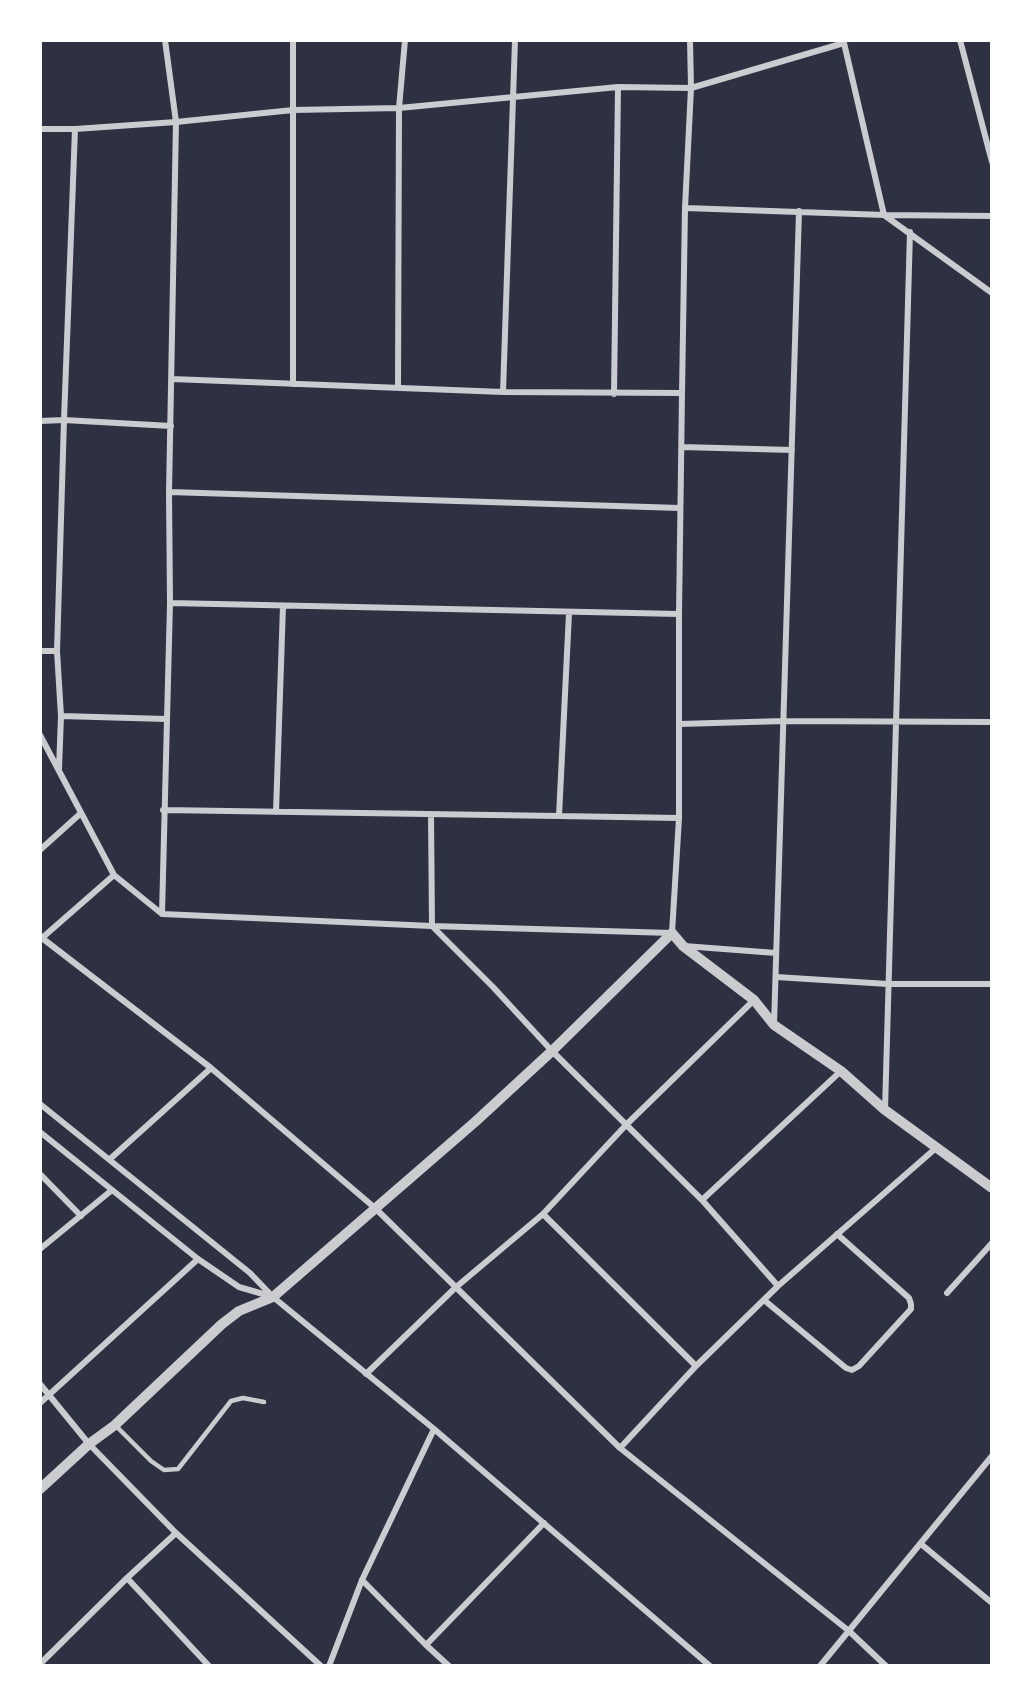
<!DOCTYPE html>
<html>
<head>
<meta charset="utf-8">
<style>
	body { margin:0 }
	#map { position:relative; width:1032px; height:1706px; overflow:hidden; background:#2d3142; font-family:Roboto,sans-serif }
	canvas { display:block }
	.frame { position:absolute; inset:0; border:42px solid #fff; pointer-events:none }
</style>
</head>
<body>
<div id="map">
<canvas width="1032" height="1706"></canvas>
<div class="frame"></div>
</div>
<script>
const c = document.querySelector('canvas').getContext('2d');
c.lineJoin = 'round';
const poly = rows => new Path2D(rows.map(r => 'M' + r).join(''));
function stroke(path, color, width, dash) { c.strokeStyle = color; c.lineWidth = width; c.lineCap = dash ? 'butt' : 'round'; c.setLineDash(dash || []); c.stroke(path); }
stroke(poly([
	[115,1425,151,1461,164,1470,178,1469,231,1401,243,1398,264,1402]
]), '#caccd0', 4.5);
stroke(poly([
	[293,40,293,384],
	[960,40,992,162],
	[40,129,75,129,176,122,293,110,399,108,618,87,691,88,844,43,884,215,992,216],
	[685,208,884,215,992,293],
	[172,379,503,392,682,393],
	[398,388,399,108,405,40],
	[503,392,515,40],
	[614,394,618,87],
	[40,421,64,420,171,426],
	[682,447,792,450],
	[169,492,680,508],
	[170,603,679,614],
	[569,613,559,816,679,818],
	[40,651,57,651,61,716,59,769],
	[57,651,64,420,75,129],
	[61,716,166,719],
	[679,724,784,721,992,722],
	[40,735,114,875],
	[163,810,559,816],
	[276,812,283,606],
	[431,815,432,926,493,987,552,1051,702,1200,778,1286,936,1148],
	[40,850,81,813],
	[162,914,170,603,169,492,176,122,165,40],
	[42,938,114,875,162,914,432,926,672,933,679,818,679,614,682,393,685,208,691,88,690,40],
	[40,939,42,938,211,1068,375,1208,620,1448,849,1631,886,1666],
	[684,946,776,953],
	[776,977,888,984,992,984],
	[774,1025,799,211],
	[40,1104,250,1273,273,1297,434,1429,710,1666],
	[885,1110,910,232],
	[40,1132,198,1259,239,1287,270,1296],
	[110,1159,211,1068],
	[40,1174,81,1216],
	[702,1200,841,1071],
	[543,1214,696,1366,778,1286],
	[40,1249,112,1190],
	[947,1293,992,1243],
	[764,1300,846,1368,852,1370,859,1366,911,1309,911,1304,909,1298,837,1234],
	[366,1374,455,1288,543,1214,626,1125,754,1000],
	[40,1384,89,1444,176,1533,321,1666],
	[40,1403,198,1259],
	[620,1448,696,1366],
	[921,1544,992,1603],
	[127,1578,176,1533],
	[362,1580,426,1645,449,1666],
	[426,1645,544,1523],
	[40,1664,127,1578,209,1666],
	[329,1666,362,1580,434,1429],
	[820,1666,992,1456]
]), '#caccd0', 6);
stroke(poly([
	[40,1489,89,1444,115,1425,222,1324,239,1311,273,1297,475,1122,552,1051,672,933,683,946,754,1000,774,1025,841,1071,885,1110,992,1188]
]), '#caccd0', 10);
</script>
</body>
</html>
